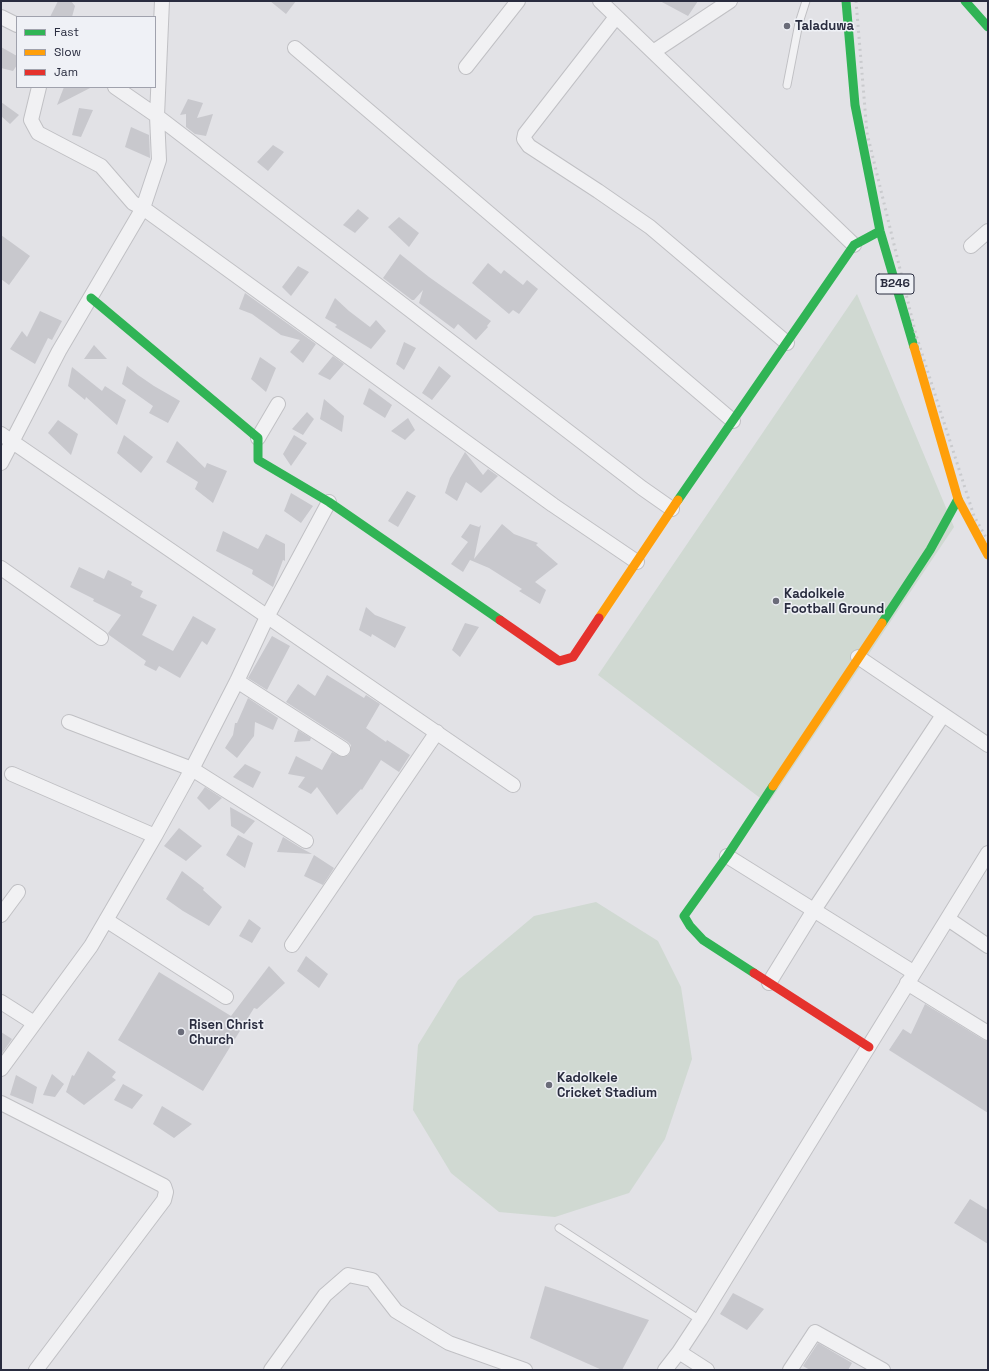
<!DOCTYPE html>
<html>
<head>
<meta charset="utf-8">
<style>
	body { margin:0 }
	#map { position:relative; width:989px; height:1371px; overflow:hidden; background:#e2e2e6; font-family:"Space Grotesk",sans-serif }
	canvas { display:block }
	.frame { position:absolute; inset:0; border:2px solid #292c3f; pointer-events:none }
	.legend { position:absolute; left:16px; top:16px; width:140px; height:72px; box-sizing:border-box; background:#eff1f6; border:1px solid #a0a2ad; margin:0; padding:5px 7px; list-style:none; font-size:12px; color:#292c3f }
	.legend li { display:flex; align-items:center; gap:8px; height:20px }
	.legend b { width:20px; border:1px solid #a0a2ad }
</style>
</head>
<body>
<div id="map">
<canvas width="989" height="1371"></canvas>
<div class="frame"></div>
<ul class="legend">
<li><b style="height:5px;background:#30b455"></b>Fast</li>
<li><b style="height:5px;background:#ff9f0a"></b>Slow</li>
<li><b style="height:5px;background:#e5322d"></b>Jam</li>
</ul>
</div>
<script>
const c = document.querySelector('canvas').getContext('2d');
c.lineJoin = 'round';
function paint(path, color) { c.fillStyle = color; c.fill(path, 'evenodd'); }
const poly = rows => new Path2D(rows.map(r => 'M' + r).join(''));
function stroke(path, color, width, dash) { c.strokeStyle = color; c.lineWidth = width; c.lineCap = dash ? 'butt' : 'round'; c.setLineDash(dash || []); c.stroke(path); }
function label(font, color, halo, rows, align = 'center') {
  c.font = font + ' "Space Grotesk",sans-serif'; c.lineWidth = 3; c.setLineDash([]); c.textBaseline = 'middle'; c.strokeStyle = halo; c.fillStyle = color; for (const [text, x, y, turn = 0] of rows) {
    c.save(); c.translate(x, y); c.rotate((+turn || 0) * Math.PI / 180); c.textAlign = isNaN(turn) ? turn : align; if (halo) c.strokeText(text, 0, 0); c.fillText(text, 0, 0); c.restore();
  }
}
paint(poly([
	[857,294,954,527,768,804,598,675],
	[596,902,658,941,681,987,692,1059,665,1139,629,1193,555,1217,499,1212,451,1173,413,1110,418,1045,458,980,534,916]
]), '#d0d9d2');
paint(poly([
	[58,1,71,1,75,6,72,17,50,17],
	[270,1,296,1,286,14],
	[660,1,698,1,688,16],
	[1,47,17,56,17,65,13,71,1,68],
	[64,87,92,87,57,105],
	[188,99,203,103,197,118,213,114,206,136,195,134,186,127,186,114,180,115],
	[1,102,19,115,10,124,1,116],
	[79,108,93,110,81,137,72,135],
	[131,127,149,135,150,158,125,147],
	[273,145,284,152,268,171,257,162],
	[358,209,369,218,355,233,343,225],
	[399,217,419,233,409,247,388,227],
	[1,235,30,256,9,285,1,279],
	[400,254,429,277,491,321,487,326,488,327,476,340,458,324,454,329,419,303,423,290,414,300,412,300,383,278],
	[488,263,501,274,504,270,523,285,527,280,538,289,519,314,513,310,509,314,472,283],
	[298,266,309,272,291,296,282,287],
	[245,293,316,344,303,363,290,352,300,340,281,335,252,314,239,309],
	[335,298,349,311,370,327,376,320,386,331,371,349,335,327,337,325,325,318],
	[40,311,62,321,52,340,48,338,35,364,10,349,22,331,27,337],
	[404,342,416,348,404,370,396,364],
	[94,345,107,359,84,359],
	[333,356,344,364,330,380,318,374],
	[260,357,276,368,266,392,251,379],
	[127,366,138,375,154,386,180,401,168,423,149,413,153,406,122,384],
	[439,366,451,376,432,400,422,393],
	[72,367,102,391,105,386,126,400,117,425,86,397,85,400,68,386],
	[369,388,392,405,385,418,363,404],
	[324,399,344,416,342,432,320,419],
	[307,412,314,419,303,435,292,429],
	[408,418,415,430,405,440,391,431],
	[58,420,78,434,71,455,48,433],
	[124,435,153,457,141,473,117,453],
	[294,435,307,443,291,466,283,454],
	[177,441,205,468,207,463,227,471,213,503,195,489,198,482,166,462],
	[465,452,483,475,488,469,498,476,481,493,466,482,457,501,445,493,450,478],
	[407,491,416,496,398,527,388,521],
	[291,493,313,506,301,523,284,511],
	[470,524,479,527,481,525,474,559,502,524,514,534,538,543,536,545,558,564,535,582,546,590,540,604,519,591,522,589,489,568,470,560,463,572,451,564,468,542,461,537],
	[223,531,258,549,266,534,285,544,285,561,283,560,273,587,252,574,253,570,216,551],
	[79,567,104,579,108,570,132,582,131,585,143,591,140,597,157,605,142,635,173,651,193,616,216,629,207,645,202,641,180,678,159,666,156,671,144,665,146,661,109,635,108,633,121,615,93,601,94,599,70,587],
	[366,607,375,615,406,627,395,648,372,634,371,637,359,630],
	[465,623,479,627,460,657,452,650],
	[272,636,290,646,267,690,248,678],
	[327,675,364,698,366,695,380,704,366,728,386,742,387,740,410,755,399,772,381,760,362,790,361,789,337,815,317,787,311,794,298,787,305,777,288,774,296,756,322,770,332,752,342,757,347,756,350,753,351,745,348,742,286,702,298,684,315,696],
	[248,698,278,718,273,730,255,722,254,736,237,758,225,748,233,735,235,723,237,723],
	[298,730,311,738,310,741,294,742],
	[245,764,261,772,253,788,233,777],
	[205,787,222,798,209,810,197,798],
	[230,807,255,821,244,834,231,826],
	[179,828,202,846,186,861,164,846],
	[238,835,253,843,245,868,226,855],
	[283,837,301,848,312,854,277,852],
	[314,855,334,868,323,885,304,876],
	[182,871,204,888,203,890,222,907,209,926,183,911,166,899],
	[249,919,261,928,252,943,239,936],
	[306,956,328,974,319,988,297,971],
	[269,966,285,983,257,1009,254,1008,203,1091,118,1040,159,972,231,1016],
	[925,1004,984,1040,988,1041,988,1113,889,1050,903,1029,911,1034],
	[1,1032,12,1039,1,1055],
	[88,1051,116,1072,112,1077,116,1080,84,1105,66,1092,72,1075,74,1076],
	[52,1074,64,1084,55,1097,43,1095],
	[16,1075,37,1087,33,1104,10,1095],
	[123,1084,143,1095,132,1109,114,1100],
	[162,1106,192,1124,174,1138,153,1124],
	[970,1199,988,1210,988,1244,954,1223],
	[545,1286,649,1320,622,1370,602,1370,530,1338],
	[733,1293,764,1309,747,1330,720,1314],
	[818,1343,852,1363,848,1370,810,1370,803,1366]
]), '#c8c8cd');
const lane = poly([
	[787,85,799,23,806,1],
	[559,1228,700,1320]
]);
const street = poly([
	[600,1,854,245],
	[1,17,17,25],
	[616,17,525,134,524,139,529,146,598,191,650,227,787,343],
	[295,48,733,421],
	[653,52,730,1],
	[466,67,518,1],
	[39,87,31,120,38,133,101,166,133,203,143,208,553,505,637,562],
	[115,87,157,116,642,488,672,509],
	[971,246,988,231],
	[1,434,513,785],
	[258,438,278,404],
	[1,463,59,351,143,208,159,160,157,116,162,1],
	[1,568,101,638],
	[858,657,988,745],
	[237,681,343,749],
	[69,722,192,769,306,841],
	[12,774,155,836],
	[727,856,913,972],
	[1,915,18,892],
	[948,919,988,946],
	[106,920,226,997],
	[292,945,437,732],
	[769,983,814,910,943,715],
	[907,983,988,1033],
	[1,1002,34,1023],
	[1,1069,91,946,155,836,192,769,237,681,267,617,329,502],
	[1,1103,164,1186,166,1192,164,1200,36,1370],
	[679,1352,707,1370],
	[271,1370,325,1295,348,1275,372,1280,396,1311,449,1343,525,1370],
	[665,1370,679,1352,700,1320,988,853],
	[790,1370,815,1332,883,1370]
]);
stroke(lane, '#c0c0c4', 9);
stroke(street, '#c0c0c4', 16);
stroke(lane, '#f1f1f3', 7);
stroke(street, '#f1f1f3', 14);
stroke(poly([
	[846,1,855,105,880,231,914,347],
	[965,1,988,27],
	[91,298,258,438,258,460,329,502,500,620],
	[678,500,854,245,880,231],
	[882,623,930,550,958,499],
	[754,973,703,940,690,926,684,916,727,856,773,786]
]), '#30b455', 9);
stroke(poly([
	[914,347,958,499,988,555],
	[599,618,678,500],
	[773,786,882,623]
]), '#ff9f0a', 9);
stroke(poly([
	[500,620,559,661,573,657,599,618],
	[754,973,869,1047]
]), '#e5322d', 9);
stroke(poly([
	[856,1,867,133,916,335,974,516,988,541]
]), '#cacbce', 3, [2, 4]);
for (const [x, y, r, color] of [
	[787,26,4,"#6a6c79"],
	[776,601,4,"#6a6c79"],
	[181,1032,4,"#6a6c79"],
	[549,1085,4,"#6a6c79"]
]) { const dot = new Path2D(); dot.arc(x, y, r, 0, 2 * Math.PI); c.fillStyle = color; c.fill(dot); stroke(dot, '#eff1f6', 1.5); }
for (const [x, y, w] of [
	[895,284,38]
]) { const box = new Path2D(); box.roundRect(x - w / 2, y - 10, w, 20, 3); c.fillStyle = '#eff1f6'; c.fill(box); stroke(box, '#292c3f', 1); }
label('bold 12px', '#292c3f', null, [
	["B246",895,284]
]);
label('bold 13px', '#292c3f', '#eff1f6', [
	["Taladuwa",795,26],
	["Kadolkele",784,594],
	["Football Ground",784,609],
	["Risen Christ",189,1025],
	["Church",189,1040],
	["Kadolkele",557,1078],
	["Cricket Stadium",557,1093]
], 'left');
</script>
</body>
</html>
